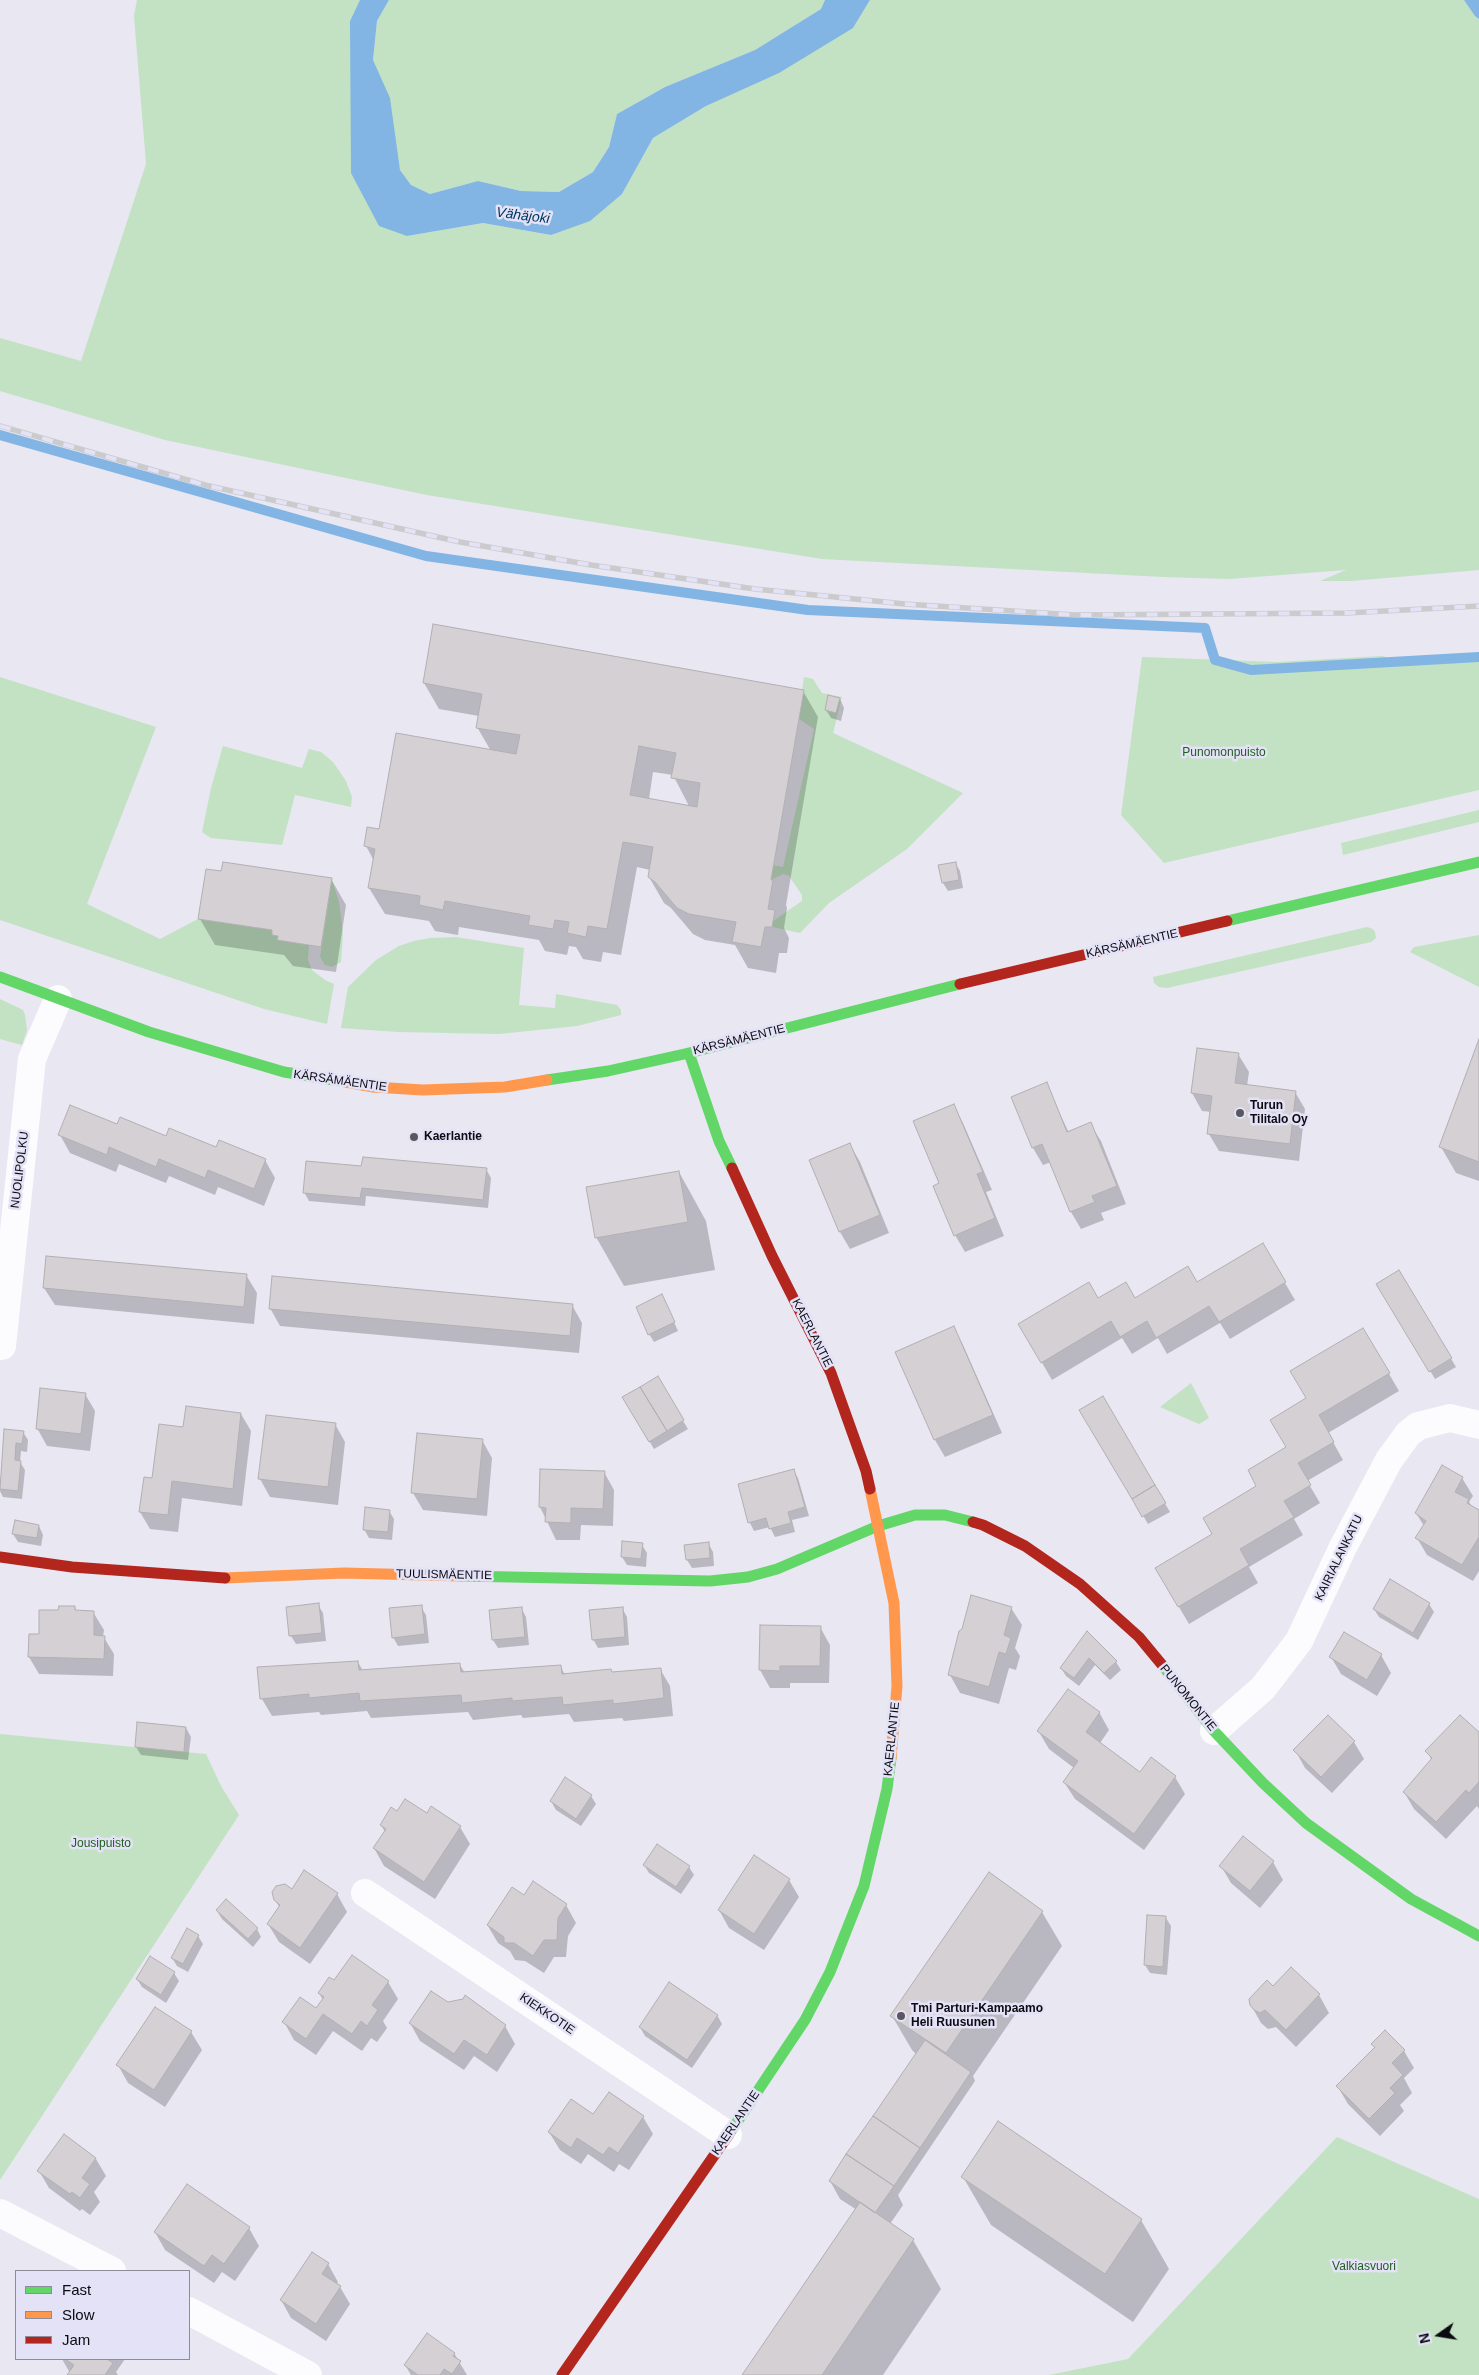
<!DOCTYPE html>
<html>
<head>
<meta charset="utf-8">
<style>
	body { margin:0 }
	#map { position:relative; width:1479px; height:2375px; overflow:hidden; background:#e8e7f2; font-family:Arial,sans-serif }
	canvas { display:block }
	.legend { position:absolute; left:15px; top:2270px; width:175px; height:90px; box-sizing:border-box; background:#e4e2f7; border:1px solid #8e8c9b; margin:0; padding:6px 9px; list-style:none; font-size:15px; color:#0c0b11 }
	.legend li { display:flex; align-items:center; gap:10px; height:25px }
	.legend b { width:25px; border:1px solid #8e8c9b }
	.north { position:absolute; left:1414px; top:2310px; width:50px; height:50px; -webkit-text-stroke:4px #e4e2f7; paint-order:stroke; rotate:257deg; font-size:14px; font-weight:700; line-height:20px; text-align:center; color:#0c0b11 }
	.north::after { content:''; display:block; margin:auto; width:18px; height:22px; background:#0c0b11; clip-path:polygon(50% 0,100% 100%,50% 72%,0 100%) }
</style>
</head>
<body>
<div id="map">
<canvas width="1479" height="2375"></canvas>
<ul class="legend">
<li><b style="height:6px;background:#63d668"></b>Fast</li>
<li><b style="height:6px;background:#ff974d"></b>Slow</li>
<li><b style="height:6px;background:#b3261e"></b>Jam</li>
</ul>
<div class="north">N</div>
</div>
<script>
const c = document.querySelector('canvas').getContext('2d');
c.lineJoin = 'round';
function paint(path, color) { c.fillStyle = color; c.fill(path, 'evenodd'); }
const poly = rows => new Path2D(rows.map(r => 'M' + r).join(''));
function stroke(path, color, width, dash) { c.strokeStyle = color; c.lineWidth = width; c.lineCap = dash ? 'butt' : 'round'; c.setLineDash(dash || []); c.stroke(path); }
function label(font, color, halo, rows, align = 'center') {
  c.font = font + ' Arial,sans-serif'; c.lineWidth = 5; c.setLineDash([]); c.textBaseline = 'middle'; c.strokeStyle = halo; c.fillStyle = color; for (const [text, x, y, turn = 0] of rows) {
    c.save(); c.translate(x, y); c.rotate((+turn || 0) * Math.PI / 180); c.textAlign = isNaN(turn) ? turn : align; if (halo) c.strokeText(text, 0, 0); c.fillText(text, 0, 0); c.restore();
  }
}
paint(poly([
	[137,0,360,0,350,21,407,236,483,223,551,235,622,194,653,138,706,106,853,28,870,0,1464,0,1479,19,1479,570,1351,581,1320,581,1346,570,1229,579,1163,577,822,559,427,495,165,440,0,391,0,338,81,361,146,164,134,16],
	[389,0,825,0,821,9,755,50,665,87,617,114,609,147,593,172,559,192,521,191,478,181,430,194,411,185,400,170,373,60,377,21],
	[1382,656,1397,660,1442,658,1479,661,1479,790,1164,863,1121,815,1142,657,1277,662],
	[0,677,156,727,87,904,160,939,198,919,272,930,272,935,278,936,277,940,309,945,308,960,312,970,325,980,334,984,327,1024,264,1009,0,920],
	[804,677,813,679,822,693,842,697,833,733,963,793,907,849,829,903,800,933,772,927,773,921,802,901,802,895,789,876,783,874,771,880,773,865,783,867,814,729,799,719,804,690,802,690],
	[223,746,302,768,309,749,321,752,333,762,346,781,352,797,351,807,295,795,282,845,211,838,202,832,211,788],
	[1479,810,1479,822,1343,855,1341,843],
	[332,879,339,902,343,933,341,962,332,967,325,965,320,957],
	[1367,927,1373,929,1375,932,1376,938,1371,942,1167,988,1159,987,1154,983,1153,977],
	[1479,935,1479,987,1410,952,1414,947],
	[456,937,524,948,519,1005,555,1008,556,994,617,1005,621,1010,621,1015,577,1026,499,1034,398,1032,341,1028,348,987,376,960,399,946,414,941,430,938],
	[0,999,23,1010,25,1015,27,1030,22,1045,0,1039],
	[1191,1383,1209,1418,1199,1424,1160,1407],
	[0,1734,206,1754,221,1786,239,1815,0,2180],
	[1337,2137,1479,2199,1479,2375,1049,2375,1128,2359]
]), '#c2e2c3');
paint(poly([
	[360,0,389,0,377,21,373,60,390,98,400,170,411,185,430,194,478,181,521,191,559,192,593,172,609,147,617,114,665,87,755,50,821,9,825,0,870,0,853,28,779,73,706,106,653,138,622,194,590,221,551,235,483,223,407,236,379,226,351,173,350,21],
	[1464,0,1479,0,1479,19,1475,16]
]), '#82b4e4');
paint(poly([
	[424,683,803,691,818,717,786,905,787,908,784,928,789,938,787,953,779,953,776,973,748,968,735,945,705,940,693,934,671,908,664,903,649,877,650,870,637,867,621,955,603,952,601,962,583,959,576,947,569,946,567,955,545,951,539,940,459,927,458,935,435,931,429,921,385,914,369,888,374,861,366,846,380,830,491,751,477,727,479,716,439,709],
	[653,772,673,775,689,806,649,799],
	[840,699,844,708,841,721,831,718,826,710],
	[955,863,960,871,963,888,948,891,943,883,940,866],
	[331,879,346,905,336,972,293,966,284,955,215,945,200,919],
	[1479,1043,1479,1181,1456,1173,1441,1147],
	[1238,1054,1249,1072,1247,1086,1295,1092,1305,1109,1299,1161,1219,1151,1209,1134,1212,1112,1202,1111,1192,1093],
	[1046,1084,1069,1133,1090,1124,1101,1141,1126,1204,1101,1213,1104,1220,1081,1229,1071,1212,1051,1162,1043,1165,1033,1148,1013,1098],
	[953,1105,963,1123,992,1190,986,1192,1004,1236,965,1252,955,1235,941,1184],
	[117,1125,265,1160,275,1178,264,1206,218,1187,215,1195,169,1176,166,1183,119,1164,116,1172,70,1153,60,1135],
	[850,1145,860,1162,889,1233,850,1249,840,1232],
	[362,1168,486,1169,491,1178,488,1208,366,1196,365,1206,309,1201,304,1192],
	[679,1172,706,1221,715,1270,624,1286,596,1237],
	[1262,1244,1295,1300,1230,1339,1220,1323,1167,1354,1158,1338,1132,1354,1122,1338,1052,1380,1020,1325,1197,1283],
	[1399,1271,1456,1367,1435,1379,1378,1284],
	[246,1275,257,1293,254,1324,55,1305,44,1288],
	[666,1304,678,1331,654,1342,649,1334],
	[572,1305,582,1323,579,1353,280,1326,270,1308],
	[953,1327,963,1345,1002,1433,945,1457,935,1440,896,1352],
	[1363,1329,1399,1391,1328,1433,1343,1460,1307,1481,1320,1503,1294,1519,1303,1535,1249,1567,1258,1583,1189,1624,1156,1568,1214,1534,1258,1486,1288,1448],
	[657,1378,688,1429,654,1449,624,1398],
	[85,1394,95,1411,90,1451,47,1446,37,1428],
	[1102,1398,1170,1512,1148,1524,1081,1410],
	[241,1414,251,1431,242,1506,182,1498,178,1532,150,1529,140,1512,154,1479,184,1429],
	[267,1416,335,1424,345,1442,338,1505,270,1497,260,1479],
	[5,1430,23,1432,28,1440,27,1452,21,1451,20,1462,25,1470,22,1499,3,1497,0,1491],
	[482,1440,492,1458,487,1516,423,1510,413,1493],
	[1442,1466,1462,1478,1473,1496,1469,1502,1473,1508,1479,1512,1479,1571,1473,1581,1427,1555,1417,1538,1424,1526,1416,1513],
	[793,1470,798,1478,809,1516,792,1520,795,1532,775,1537,770,1527,754,1531,750,1523,739,1485],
	[604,1472,614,1490,613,1526,581,1525,580,1540,556,1540,540,1507],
	[389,1511,394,1519,392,1540,369,1538,364,1529],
	[39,1526,43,1535,41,1546,18,1542,13,1534],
	[708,1543,713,1552,714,1566,692,1568,687,1560],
	[642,1545,647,1553,646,1567,627,1565,622,1557],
	[1429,1604,1434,1612,1418,1640,1379,1617,1374,1609],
	[318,1605,323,1613,326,1641,296,1644,291,1636],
	[75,1607,77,1612,93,1612,104,1630,103,1636,114,1654,113,1676,39,1674,29,1657,40,1635,60,1611],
	[421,1607,426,1615,429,1643,398,1646,393,1637],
	[521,1608,526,1617,529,1645,498,1648,493,1640],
	[622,1608,627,1617,629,1645,598,1648,593,1639],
	[1011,1608,1022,1625,1015,1648,1020,1656,1016,1670,1009,1668,999,1704,960,1693,950,1675],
	[761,1626,820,1627,830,1645,829,1683,790,1683,790,1688,770,1688,760,1670],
	[1087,1633,1116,1662,1121,1670,1110,1680,1095,1665,1079,1686,1066,1676,1061,1668],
	[1381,1655,1391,1673,1377,1696,1341,1674,1331,1657],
	[358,1662,363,1671,460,1665,465,1673,561,1667,565,1675,660,1669,670,1686,673,1716,624,1721,622,1718,574,1722,569,1714,523,1718,521,1715,473,1720,468,1712,371,1718,367,1711,321,1715,319,1712,272,1716,262,1699],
	[1099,1712,1109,1730,1100,1743,1141,1773,1175,1777,1185,1794,1144,1850,1075,1799,1064,1782,1074,1768,1049,1749,1039,1732],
	[186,1728,191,1737,188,1760,141,1755,136,1747],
	[1479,1734,1479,1809,1477,1806,1446,1839,1414,1809,1404,1792,1432,1761,1427,1751],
	[1354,1742,1364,1759,1332,1793,1305,1768,1295,1750],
	[591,1796,596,1804,581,1826,556,1810,551,1801],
	[397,1812,427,1814,460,1827,470,1844,435,1899,384,1866,374,1848,385,1832,381,1825],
	[1273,1862,1283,1880,1260,1908,1231,1883,1221,1866],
	[644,1865,689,1867,694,1875,681,1894,649,1873],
	[789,1880,799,1897,764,1950,729,1928,719,1910],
	[533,1883,566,1905,576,1923,568,1936,566,1957,554,1957,544,1973,525,1961,515,1960,510,1951,498,1943,488,1926,524,1897],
	[292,1891,337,1894,347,1912,310,1964,279,1942,268,1924,280,1908,275,1900],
	[217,1911,257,1929,261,1937,253,1947,222,1919],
	[1042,1912,1062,1946,973,2076,975,2081,898,2195,903,2205,890,2224,913,2240,941,2289,883,2375,744,2375,857,2210,840,2199,830,2181,916,2054,912,2050,892,2016],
	[1166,1918,1171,1926,1167,1975,1150,1973,1145,1965],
	[198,1936,203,1944,188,1972,177,1966,172,1958],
	[174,1973,179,1981,166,2003,142,1987,137,1979],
	[335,1982,388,1982,398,1999,383,2021,387,2028,377,2042,371,2038,362,2051,333,2031,316,2055,294,2040,284,2022,317,2010,323,2000,319,1993],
	[1273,1988,1319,1995,1329,2013,1296,2047,1276,2027,1268,2029,1261,2023,1251,2005],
	[466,1997,505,2026,515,2044,497,2072,474,2056,464,2070,420,2041,410,2023,448,2003,464,2000],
	[155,2008,191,2032,202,2050,165,2107,128,2083,118,2065],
	[717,2015,722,2024,692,2068,645,2036,640,2027],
	[1373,2044,1404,2051,1414,2068,1404,2078,1412,2093,1400,2105,1404,2111,1380,2136,1348,2104,1338,2087,1375,2048],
	[594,2116,643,2117,653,2134,629,2170,619,2164,614,2172,588,2154,581,2164,560,2150,549,2132],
	[999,2123,1141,2220,1169,2269,1133,2322,991,2225,963,2177],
	[96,2159,106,2176,94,2192,100,2202,90,2215,82,2209,80,2211,49,2188,39,2171],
	[249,2228,259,2246,235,2281,222,2272,214,2283,165,2250,155,2232],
	[328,2264,338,2282,336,2284,340,2287,350,2304,326,2341,291,2318,281,2300],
	[454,2353,467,2375,411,2375,405,2365],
	[62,2359,125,2359,116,2372,118,2375,68,2375,70,2373]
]), '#0003');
stroke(poly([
	[0,435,426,556,808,610,1205,628,1215,660,1251,670,1479,657]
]), '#82b4e4', 10);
const building = poly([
	[433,624,804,690,771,880,773,880,768,909,775,910,772,927,765,927,761,947,732,942,736,922,689,914,677,908,655,882,648,877,653,847,623,842,607,929,588,926,586,937,567,933,569,922,555,920,553,929,528,925,530,916,445,901,443,910,419,905,420,896,368,888,375,849,364,846,367,827,379,829,396,733,516,754,520,735,476,728,482,694,423,683,433,624],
	[639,746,676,753,671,778,700,783,697,807,630,795,639,746],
	[828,695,840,698,836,713,825,710,828,695],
	[223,862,332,878,321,947,277,940,278,936,272,935,272,930,198,919,206,869,221,871,223,862],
	[956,862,959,880,942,883,938,865,956,862],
	[1479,1039,1479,1162,1439,1147,1479,1039],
	[1197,1048,1239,1053,1235,1083,1296,1091,1290,1144,1207,1134,1212,1096,1191,1093,1197,1048],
	[1047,1082,1067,1132,1091,1122,1117,1186,1092,1196,1095,1202,1070,1212,1042,1144,1032,1148,1011,1097,1047,1082],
	[954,1104,983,1172,977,1174,995,1218,954,1236,933,1186,939,1183,913,1121,954,1104],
	[70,1105,117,1124,120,1117,166,1136,169,1128,216,1147,219,1140,266,1159,254,1189,208,1170,205,1178,159,1159,156,1167,109,1147,107,1155,58,1135,70,1105],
	[850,1143,880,1215,839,1232,809,1160,850,1143],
	[363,1157,487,1168,483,1200,362,1188,360,1198,303,1193,306,1161,361,1166,363,1157],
	[679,1171,688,1222,595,1238,586,1187,679,1171],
	[1263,1243,1286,1282,1219,1322,1209,1306,1156,1338,1147,1321,1120,1337,1111,1321,1041,1363,1018,1324,1089,1282,1098,1298,1126,1282,1135,1298,1188,1266,1197,1282,1263,1243],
	[46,1256,247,1274,244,1307,43,1288,46,1256],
	[1399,1270,1452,1358,1429,1372,1376,1284,1399,1270],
	[272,1276,573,1304,570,1336,269,1309,272,1276],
	[662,1294,675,1322,648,1335,636,1307,662,1294],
	[954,1326,993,1415,934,1440,895,1352,954,1326],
	[1363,1328,1390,1373,1319,1415,1334,1442,1298,1463,1311,1485,1284,1501,1294,1517,1240,1549,1249,1565,1178,1607,1155,1568,1212,1534,1203,1518,1256,1486,1248,1470,1286,1447,1270,1420,1306,1398,1290,1371,1363,1328],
	[658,1376,684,1420,667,1431,640,1387,658,1376],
	[640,1387,667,1431,649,1442,622,1397,640,1387],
	[40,1388,86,1393,81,1434,36,1429,40,1388],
	[1103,1396,1155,1485,1132,1499,1079,1410,1103,1396],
	[186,1406,241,1413,233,1489,172,1481,168,1515,139,1512,144,1477,152,1478,159,1424,183,1427,186,1406],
	[266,1415,336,1423,328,1487,258,1479,266,1415],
	[4,1429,24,1431,22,1444,16,1443,15,1460,21,1461,18,1491,0,1489,4,1429],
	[417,1433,483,1439,477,1499,411,1493,417,1433],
	[1442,1465,1463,1477,1455,1492,1469,1499,1467,1503,1479,1510,1479,1537,1462,1565,1415,1538,1426,1521,1415,1513,1442,1465],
	[540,1469,605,1471,603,1509,571,1508,571,1523,545,1522,546,1508,539,1507,540,1469],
	[794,1469,805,1507,788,1512,791,1523,769,1529,766,1518,748,1523,738,1484,794,1469],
	[1155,1485,1166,1503,1142,1517,1132,1499,1155,1485],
	[365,1507,390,1510,388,1532,363,1530,365,1507],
	[15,1520,39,1525,37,1538,12,1534,15,1520],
	[622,1541,643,1543,641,1559,621,1557,622,1541],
	[709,1542,710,1558,686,1560,684,1545,709,1542],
	[1390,1579,1430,1603,1413,1633,1373,1609,1390,1579],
	[971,1595,1012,1607,1004,1635,1011,1638,1006,1654,999,1652,989,1687,948,1675,959,1631,962,1629,971,1595],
	[319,1603,322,1633,289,1636,286,1607,319,1603],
	[422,1605,425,1634,392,1638,389,1608,422,1605],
	[59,1606,75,1606,75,1610,94,1611,94,1635,105,1636,104,1659,28,1657,29,1634,39,1634,39,1610,58,1610,59,1606],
	[522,1607,525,1637,492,1640,489,1610,522,1607],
	[623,1607,625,1637,592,1640,589,1610,623,1607],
	[760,1625,821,1626,820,1666,780,1666,780,1671,759,1670,760,1625],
	[1087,1631,1117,1661,1104,1673,1089,1658,1074,1678,1060,1668,1087,1631],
	[1344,1632,1382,1654,1367,1680,1329,1657,1344,1632],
	[358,1661,359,1670,460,1663,461,1672,561,1665,562,1674,611,1669,612,1672,661,1668,664,1698,613,1704,613,1700,563,1705,562,1697,512,1701,512,1698,462,1703,461,1695,360,1701,359,1693,309,1698,309,1694,260,1699,257,1667,358,1661],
	[1068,1689,1100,1712,1086,1732,1140,1772,1151,1757,1176,1776,1134,1834,1063,1782,1078,1761,1037,1731,1068,1689],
	[1328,1715,1355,1741,1321,1777,1293,1750,1328,1715],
	[1460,1715,1479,1732,1479,1782,1469,1793,1466,1790,1436,1822,1403,1792,1432,1758,1425,1751,1460,1715],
	[137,1722,186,1727,184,1752,135,1747,137,1722],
	[565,1777,592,1795,576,1819,550,1801,565,1777],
	[405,1799,427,1813,431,1806,461,1826,424,1882,373,1848,386,1829,380,1825,391,1807,397,1811,405,1799],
	[1243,1836,1274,1861,1250,1891,1219,1866,1243,1836],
	[657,1844,690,1866,676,1887,643,1865,657,1844],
	[754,1855,790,1879,754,1934,718,1910,754,1855],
	[304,1870,338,1893,300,1948,267,1924,280,1905,274,1900,272,1892,276,1886,285,1884,292,1889,304,1870],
	[989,1872,1043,1911,946,2053,890,2016,989,1872],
	[533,1881,567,1904,558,1918,557,1940,544,1940,533,1956,514,1943,504,1943,504,1937,487,1925,512,1887,524,1895,533,1881],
	[226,1899,258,1928,248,1939,216,1910,226,1899],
	[1147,1915,1166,1916,1163,1967,1144,1965,1147,1915],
	[187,1928,199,1935,183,1964,171,1958,187,1928],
	[352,1955,389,1981,372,2005,378,2010,367,2026,361,2021,352,2034,323,2014,306,2039,282,2022,300,1997,316,2008,324,1997,318,1993,329,1977,334,1980,352,1955],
	[150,1956,175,1972,161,1995,136,1979,150,1956],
	[1291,1967,1320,1994,1286,2030,1265,2010,1260,2013,1254,2010,1250,2005,1249,1999,1267,1980,1273,1986,1291,1967],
	[669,1982,718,2015,687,2060,639,2027,669,1982],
	[431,1991,448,2002,463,1999,465,1995,506,2025,487,2055,464,2040,454,2054,409,2023,431,1991],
	[155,2007,192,2031,154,2090,116,2065,155,2007],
	[1385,2030,1405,2050,1392,2063,1403,2075,1390,2088,1395,2093,1369,2119,1336,2086,1375,2047,1371,2044,1385,2030],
	[925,2040,971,2072,920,2148,873,2116,925,2040],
	[609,2092,644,2116,618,2153,609,2147,603,2155,577,2138,571,2148,548,2132,571,2099,593,2114,609,2092],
	[873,2116,920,2148,894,2186,846,2154,873,2116],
	[998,2121,1142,2219,1105,2274,961,2177,998,2121],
	[64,2134,96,2158,82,2178,90,2184,80,2198,72,2192,70,2194,37,2171,64,2134],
	[846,2154,894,2186,875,2213,829,2181,846,2154],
	[187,2184,250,2227,224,2264,212,2255,204,2266,154,2232,187,2184],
	[860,2202,914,2239,822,2375,742,2375,860,2202],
	[312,2252,329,2263,322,2274,341,2286,316,2324,280,2300,312,2252],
	[427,2333,455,2353,453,2356,461,2361,452,2374,444,2369,440,2375,418,2375,404,2365,427,2333],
	[65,2359,107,2359,113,2363,105,2375,67,2375,74,2365,65,2359]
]);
paint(building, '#d4d0d3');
stroke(building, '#b3aeb2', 1);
stroke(poly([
	[2,1346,32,1059,58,999],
	[1214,1731,1263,1688,1299,1641,1343,1547,1389,1460,1408,1434,1418,1426,1450,1418,1479,1425],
	[365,1893,728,2135],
	[0,2213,112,2271],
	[189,2311,308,2375]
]), '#fcfbfd', 28);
stroke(poly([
	[1227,921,1479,862],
	[0,977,149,1032,284,1072,346,1082],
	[689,1053,719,1141,732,1168],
	[547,1080,608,1071,689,1053,960,984],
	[461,1576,710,1581,748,1577,777,1569,878,1526,915,1515,945,1515,973,1522],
	[1163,1666,1214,1731,1263,1783,1306,1823,1411,1899,1479,1936],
	[729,2134,805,2020,830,1972,864,1886,887,1789,891,1758]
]), '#63d668', 11);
stroke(poly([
	[346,1082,373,1087,423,1090,505,1087,547,1080],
	[870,1489,894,1603,897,1686,891,1758],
	[225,1578,344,1573,461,1576]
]), '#ff974d', 11);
stroke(poly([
	[960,984,1227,921],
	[732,1168,772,1256,831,1373,866,1471,870,1489],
	[973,1522,983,1525,1025,1546,1080,1584,1139,1637,1163,1666],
	[0,1557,72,1567,225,1578],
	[562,2375,729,2134]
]), '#b3261e', 11);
const rail = poly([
	[0,426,205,485,460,542,591,565,755,589,905,604,1075,615,1347,613,1479,606]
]);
stroke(rail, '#cbcbce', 5.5);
stroke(rail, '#e4e2f7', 4, [11]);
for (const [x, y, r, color] of [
	[1240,1113,5,"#595860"],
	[414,1137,5,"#595860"],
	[901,2016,5,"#595860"]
]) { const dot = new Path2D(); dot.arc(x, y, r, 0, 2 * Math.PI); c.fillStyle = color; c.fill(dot); stroke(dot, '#e4e2f7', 2); }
label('12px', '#1f5f1c', '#e4e2f7', [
	["Punomonpuisto",1224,753],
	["Jousipuisto",101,1844],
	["Valkiasvuori",1364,2267]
]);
label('12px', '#0c0b11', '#e4e2f7', [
	["KÄRSÄMÄENTIE",1132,944,-13],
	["KÄRSÄMÄENTIE",739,1040,-14],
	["KÄRSÄMÄENTIE",340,1081,8],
	["NUOLIPOLKU",20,1170,-83],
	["KAERLANTIE",812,1333,63],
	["KAIRIALANKATU",1339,1558,-64],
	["TUULISMÄENTIE",444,1575,1],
	["PUNOMONTIE",1188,1698,51],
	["KAERLANTIE",892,1739,-84],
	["KIEKKOTIE",547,2014,34],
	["KAERLANTIE",736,2123,-56]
]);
label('bold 12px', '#0c0b11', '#e4e2f7', [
	["Turun",1250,1106],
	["Tilitalo Oy",1250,1120],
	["Kaerlantie",424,1137],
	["Tmi Parturi-Kampaamo",911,2009],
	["Heli Ruusunen",911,2023]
], 'left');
label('italic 14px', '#003861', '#e4e2f7', [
	["Vähäjoki",523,216,7]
]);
</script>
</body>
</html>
